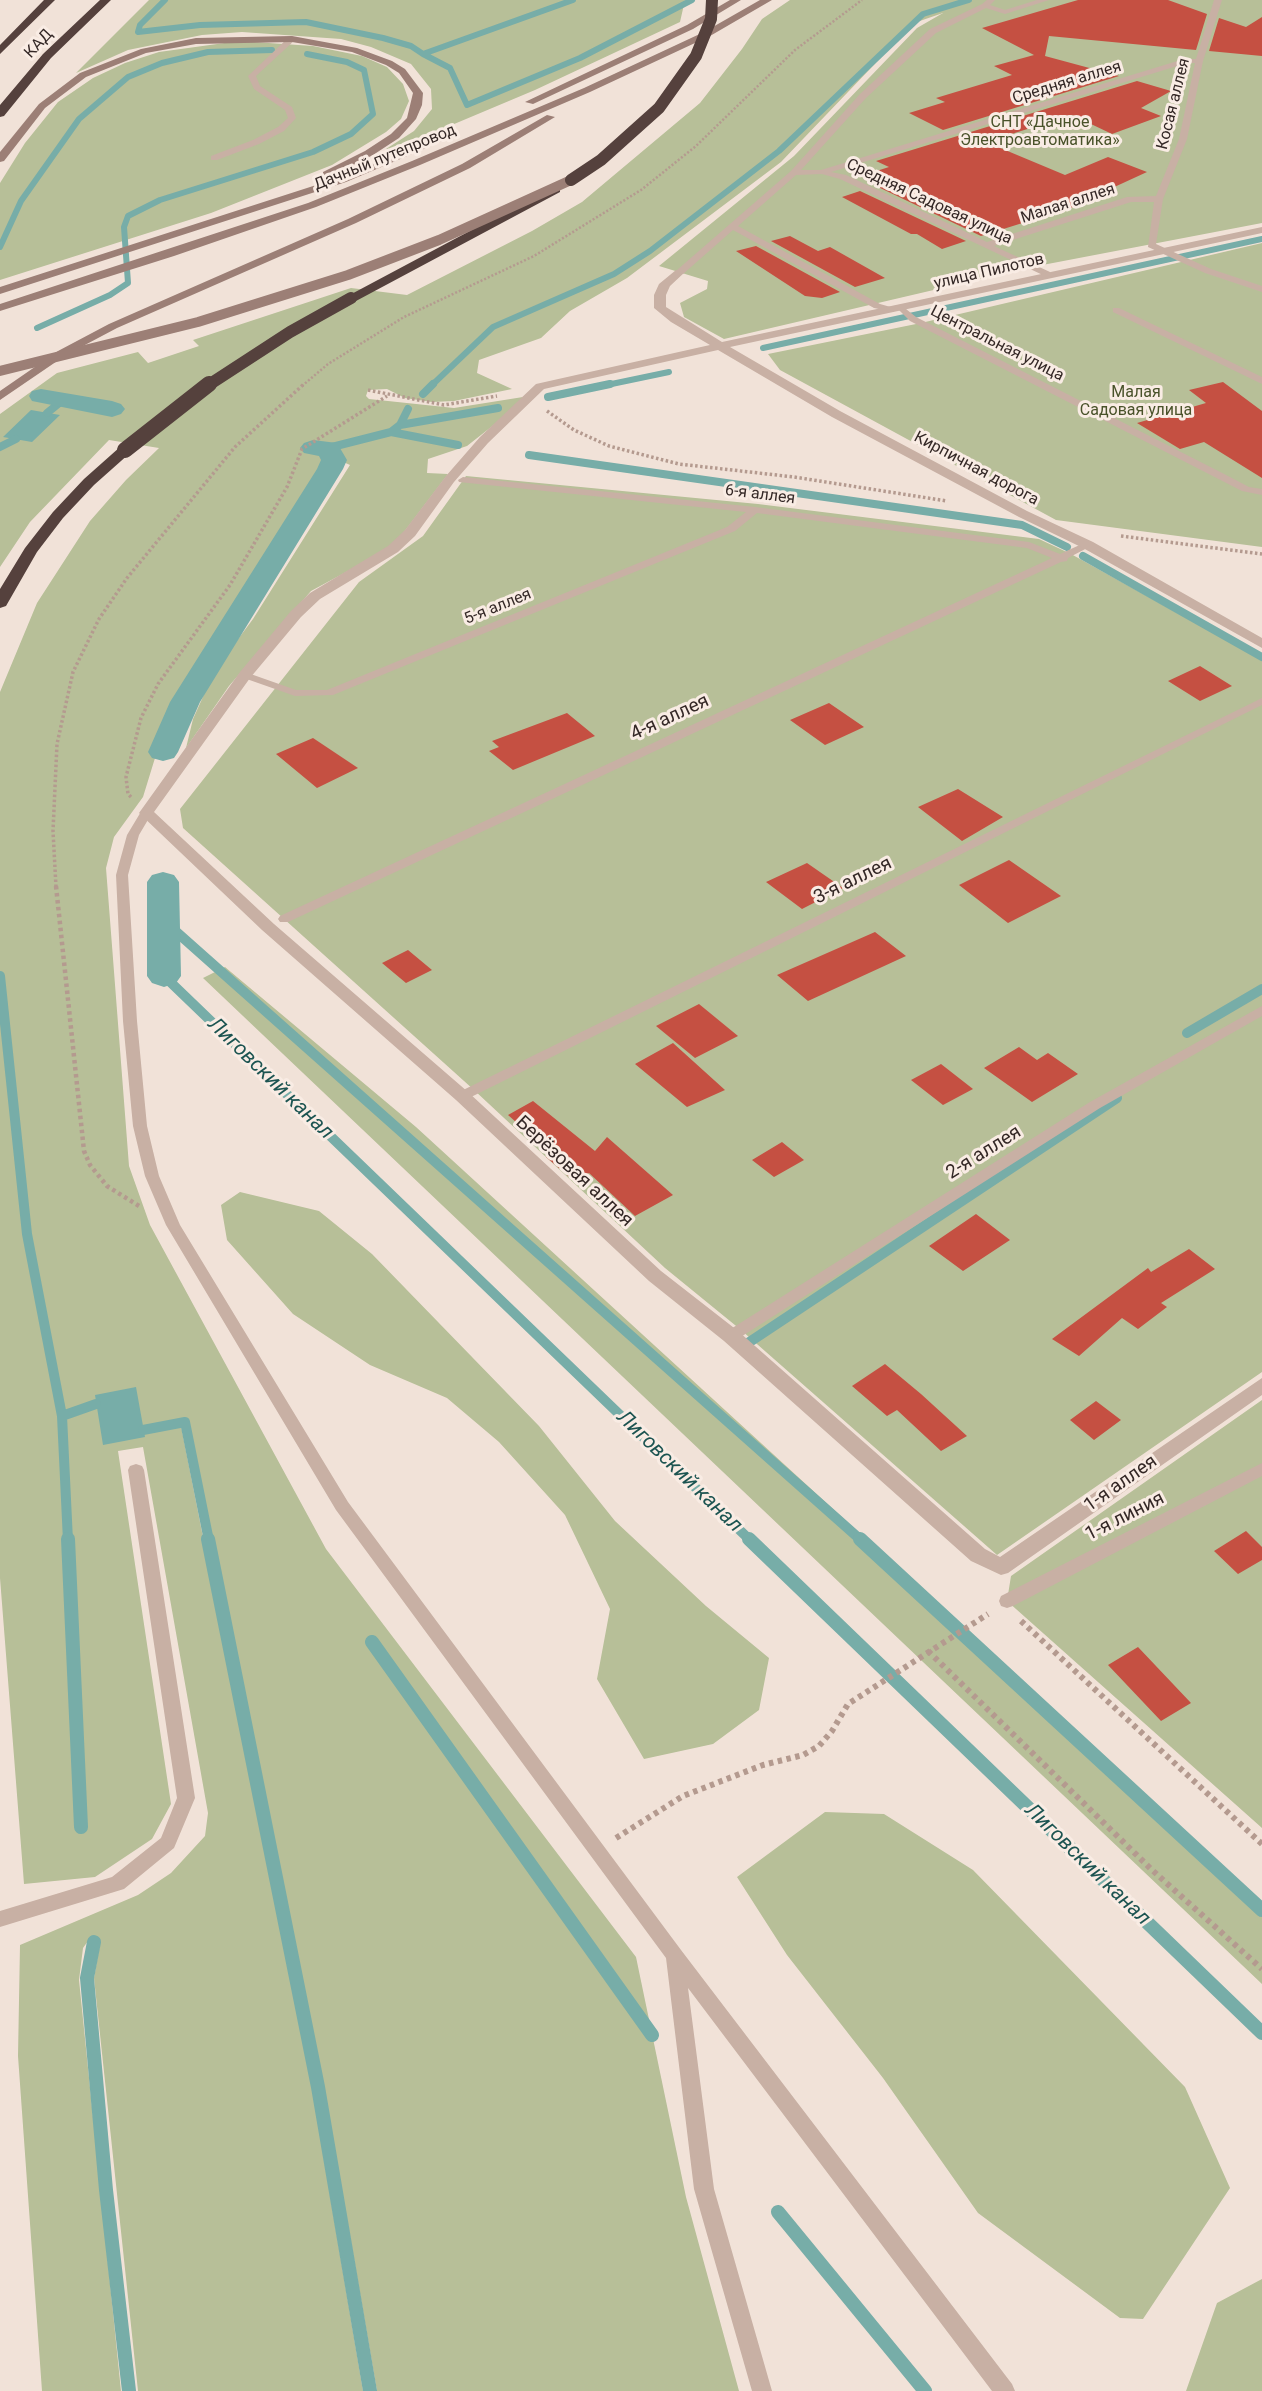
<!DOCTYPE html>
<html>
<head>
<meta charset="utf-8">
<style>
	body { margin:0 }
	canvas { display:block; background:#f1e2d8 }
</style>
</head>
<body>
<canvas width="1262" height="2391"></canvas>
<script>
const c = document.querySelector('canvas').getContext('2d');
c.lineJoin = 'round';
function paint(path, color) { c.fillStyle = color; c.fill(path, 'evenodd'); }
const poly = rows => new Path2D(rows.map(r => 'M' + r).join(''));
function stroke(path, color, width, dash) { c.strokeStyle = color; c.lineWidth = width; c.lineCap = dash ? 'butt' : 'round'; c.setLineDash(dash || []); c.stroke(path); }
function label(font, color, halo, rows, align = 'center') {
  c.font = font + ' Roboto,sans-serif'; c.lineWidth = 6; c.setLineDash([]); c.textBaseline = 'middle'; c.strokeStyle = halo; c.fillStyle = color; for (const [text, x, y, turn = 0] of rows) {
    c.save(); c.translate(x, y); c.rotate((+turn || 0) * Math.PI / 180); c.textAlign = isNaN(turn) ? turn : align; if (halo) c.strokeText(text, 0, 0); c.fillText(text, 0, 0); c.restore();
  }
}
paint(poly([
	[149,0,685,0,680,22,535,90,390,151,386,149,414,131,432,109,431,89,411,64,371,47,341,39,242,32,202,35,128,50,76,73],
	[790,0,1262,0,1262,223,1032,267,724,339,684,317,680,303,707,289,708,281,659,266,794,156,917,28,943,13,914,23,781,162,627,278,570,311,541,338,479,360,477,373,512,389,454,401,432,402,405,398,387,389,368,390,366,396,369,399,454,408,523,397,514,409,467,446,428,459,427,473,448,474,404,532,385,551,311,591,229,686,186,748,193,719,215,670,253,619,350,465,332,457,171,706,143,797,114,837,106,868,129,1166,150,1225,326,1549,636,1957,686,2197,739,2391,377,2391,324,2087,188,1420,159,1425,158,1429,181,1426,312,2088,363,2391,138,2391,94,1978,100,1944,88,1941,83,1948,79,1980,121,2391,42,2391,18,2056,20,1945,138,1895,171,1873,205,1836,208,1813,143,1447,118,1451,171,1804,152,1839,95,1877,24,1884,0,1578,0,692,37,603,90,521,126,480,159,448,109,440,30,522,0,567,0,414,57,373,138,352,148,363,199,346,193,340,351,288,407,295,532,231,582,202,700,103,742,49,762,19],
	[239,41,313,46,362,56,387,67,403,84,409,101,401,119,386,132,332,165,211,213,0,280,0,183,25,143,58,102,93,78,125,63,159,52],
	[1262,243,1262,547,1056,520,780,370,768,354,921,323],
	[466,476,758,504,1039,539,1071,554,1262,660,1262,1372,997,1555,741,1330,665,1268,474,1090,183,828,180,809,359,582,423,536],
	[225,967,416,1127,1262,1902,1262,1984,203,978],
	[240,1192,319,1211,372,1254,539,1426,615,1521,706,1606,769,1658,759,1710,713,1744,644,1759,597,1679,610,1609,565,1515,499,1442,447,1398,370,1365,293,1314,227,1240,221,1205],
	[1262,1400,1262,1828,1007,1601,1011,1576],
	[825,1812,884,1814,973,1870,1185,2087,1230,2188,1143,2319,1120,2318,978,2213,883,2078,787,1955,737,1877],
	[1262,2279,1262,2391,1186,2391,1217,2303]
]), '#b7bf98');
paint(poly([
	[31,410,60,415,32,442,3,437],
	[136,1387,145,1437,103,1445,95,1395]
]), '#77ada8');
stroke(poly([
	[165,0,140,25,138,32,200,25,306,22,383,38,411,46,423,54],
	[573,0,423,54,450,68,467,105,580,58,692,0],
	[0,247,21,201,79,119,128,77,162,63,208,52,272,50],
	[37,328,110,295,128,283,124,227,128,216,160,200,313,152,351,134,373,114,364,70,347,62,307,54],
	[763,348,1262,239],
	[431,386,493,327,614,274,650,251,779,151,923,14,969,0],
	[602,386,669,372]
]), '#77ada8', 6);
stroke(poly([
	[423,394,433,384],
	[548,397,610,384],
	[47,413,63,400],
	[400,425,498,408],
	[391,432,458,445],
	[0,447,16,439],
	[328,448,391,432,400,425,408,409],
	[529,455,1022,525,1067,547],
	[1083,556,1262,657]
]), '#77ada8', 8);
stroke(poly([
	[163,920,862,1541],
	[0,976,27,1234,62,1416,68,1541],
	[164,976,751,1541],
	[1187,1033,1262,989],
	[748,1343,1117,1098],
	[62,1416,96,1404],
	[143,1430,185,1422,209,1541]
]), '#77ada8', 10);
stroke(poly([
	[68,1539,81,1827],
	[208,1539,318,2087,370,2391],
	[749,1539,1262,2033],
	[860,1539,1262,1910],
	[372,1642,652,2035],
	[94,1942,87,1978,106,2190,129,2391],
	[778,2212,925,2391]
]), '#77ada8', 14);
paint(poly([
	[41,389,112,401,121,404,125,409,121,414,112,417,32,401,29,396,32,391,41,389],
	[313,440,337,443,347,460,343,469,200,702,178,752,174,758,163,761,152,758,148,752,170,702,317,469,321,460,319,456,304,453,300,448,304,443,313,440],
	[163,872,174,875,179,882,181,976,176,983,164,987,152,983,147,976,147,882,152,875,163,872]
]), '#77ada8');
paint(poly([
	[1078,0,1168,0,1207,14,1196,50,1049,36,1045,56,1119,76,943,130,909,113,945,102,936,98,1012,75,994,66,1034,55,982,28],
	[1262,17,1262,56,1209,51,1219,18,1246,27],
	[1137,81,1171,91,1141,108,1161,116,1112,134,1072,115,986,142,1065,175,1108,157,1147,172,1110,189,1118,193,981,236,876,186,879,186,861,176,889,167,876,161],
	[860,191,966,241,942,249,917,234,911,234,842,197],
	[790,236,818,251,830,247,885,278,855,287,771,241],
	[756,246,840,292,822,298,805,296,736,251],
	[1223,382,1262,411,1262,478,1204,442,1180,449,1137,423,1206,403,1189,390],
	[1200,666,1232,686,1200,701,1168,681],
	[829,703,864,727,825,745,790,720],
	[567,713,595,736,513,770,489,751,499,747,492,741],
	[313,738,358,768,317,788,276,754],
	[958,789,1003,817,962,841,918,807],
	[1009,860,1061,896,1008,923,959,885],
	[807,863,843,888,802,909,766,882],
	[875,932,906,956,808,1001,777,975],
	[408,950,432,970,406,983,382,963],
	[699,1004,738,1036,695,1058,656,1026],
	[673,1043,725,1090,687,1107,635,1064],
	[1019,1047,1037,1060,1048,1053,1078,1074,1032,1102,984,1068],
	[941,1064,973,1089,943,1105,911,1080],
	[533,1101,595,1151,607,1137,673,1195,635,1216,589,1173,574,1181,546,1157,552,1154,508,1115],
	[782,1142,804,1160,774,1177,752,1160],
	[976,1214,1010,1240,963,1271,929,1246],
	[1189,1249,1215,1269,1161,1303,1167,1307,1138,1329,1122,1318,1079,1356,1052,1339,1148,1268,1151,1272],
	[885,1364,921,1394,967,1436,941,1451,897,1410,887,1416,852,1386],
	[1096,1401,1121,1420,1094,1440,1070,1420],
	[1246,1531,1262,1547,1262,1560,1238,1574,1214,1551],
	[1138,1647,1191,1703,1161,1721,1108,1665]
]), '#c55042');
stroke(poly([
	[302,386,328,364,404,317,534,256,641,190,696,146,795,50,862,0]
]), '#b49a8f', 2.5, [2, 2]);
stroke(poly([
	[368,390,444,405,497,396],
	[547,411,574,430,609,446,679,464,794,477,947,501],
	[1121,536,1262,554],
	[131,797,128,794,126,777,141,718,158,684,230,585,287,487,302,449,387,396],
	[56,887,53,831,57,744,73,672,99,619,127,578,235,447,304,384]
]), '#b49a8f', 3.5, [2.5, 2.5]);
stroke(poly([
	[56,886,84,1151,90,1165,107,1186,139,1206]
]), '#b49a8f', 4.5, [3.5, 3.5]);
stroke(poly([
	[1021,1621,1262,1844],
	[928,1651,1151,1869,1262,1969],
	[616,1838,683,1796,763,1765,803,1755,819,1746,832,1731,848,1704,988,1614]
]), '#b49a8f', 6, [4.5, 4.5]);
paint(poly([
	[987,0,995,0,990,5,1005,10,1037,0,1049,0,1005,14,986,8,936,33,866,98,801,170,821,170,1184,59,1196,59,1214,0,1222,0,1203,61,1187,139,1163,199,1156,244,1211,269,1262,286,1262,292,1205,273,1148,247,1154,202,1131,202,994,246,1050,272,1050,276,1047,277,840,179,822,174,796,175,738,226,880,304,894,308,894,312,874,308,733,230,683,274,677,274,677,270,791,171,860,94,930,29,982,4,987,0],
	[1187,63,1195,63,1179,139,1156,196,1127,197,987,242,846,175,831,172,1187,63],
	[289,37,296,39,256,76,260,86,292,107,296,118,284,131,259,144,217,160,211,160,211,156,253,140,278,127,288,118,285,110,254,89,248,76,289,37],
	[901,305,916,317,1228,476,1249,487,1262,489,1262,495,1242,491,910,321,897,308,901,305],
	[1113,308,1119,308,1262,377,1262,384,1113,312,1113,308],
	[463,477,755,507,1029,542,1060,554,1084,543,1092,543,1093,545,1068,558,1067,561,1061,562,288,922,280,922,278,919,280,916,1052,558,1027,548,757,513,735,531,333,695,295,696,241,677,241,673,245,672,296,690,327,690,727,527,746,512,459,482,458,480,463,477],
	[1262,698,1262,705,467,1099,462,1100,455,1096,457,1093,1262,698],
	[146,809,152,813,139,835,128,875,137,1021,147,1126,159,1176,180,1225,348,1502,681,1950,1012,2384,1015,2391,992,2391,688,1988,714,2189,772,2391,752,2391,694,2189,666,1958,336,1510,166,1225,145,1176,133,1126,123,1021,116,875,127,835,142,810,146,809],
	[1262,1006,1262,1016,1100,1108,736,1340,726,1340,724,1336,726,1332,1090,1102,1262,1006],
	[1262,1463,1262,1476,1013,1606,1007,1608,1001,1606,999,1601,1001,1596,1262,1463],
	[136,1464,142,1466,144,1470,195,1798,174,1848,124,1889,0,1927,0,1911,112,1877,161,1838,177,1798,128,1470,130,1466,136,1464]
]), '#c8b0a4');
paint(poly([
	[1262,227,1262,233,730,347,840,411,1027,511,1093,542,1262,638,1262,648,1083,548,1019,517,832,417,718,350,544,389,488,443,454,482,415,536,398,552,320,599,301,617,250,678,154,812,274,924,468,1092,661,1271,738,1331,985,1549,1000,1557,1262,1378,1262,1395,1008,1573,1001,1575,971,1561,724,1341,649,1281,456,1100,262,930,139,813,240,672,291,611,310,593,388,546,405,530,446,476,480,437,536,384,710,345,671,322,654,308,654,295,659,284,676,270,685,272,670,286,666,295,666,307,722,342,1262,227]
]), '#c8b0a4');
paint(poly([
	[730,0,741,0,693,29,533,104,525,102,687,25,730,0],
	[760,0,772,0,710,36,590,92,420,165,316,207,174,256,0,311,0,304,308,203,412,161,584,88,704,32,760,0],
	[292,36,357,48,392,61,405,69,423,93,422,105,416,119,399,138,373,155,331,176,323,176,323,172,365,151,391,134,407,118,413,93,399,73,386,65,352,52,292,42,196,44,146,53,86,77,45,108,4,161,0,162,0,152,39,104,80,73,141,49,196,38,292,36],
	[547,115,555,117,470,168,356,223,117,328,66,355,0,400,0,391,58,351,109,324,348,219,462,164,547,115],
	[443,135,452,137,346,182,0,294,0,287,338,178,443,135]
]), '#9c7f76');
paint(poly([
	[44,0,55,0,0,54,0,45,44,0],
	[100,0,111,0,51,58,4,116,0,117,0,105,43,54,100,0],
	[556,185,560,186,560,192,356,301,351,302,344,298,556,185],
	[125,446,132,450,130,453,94,485,63,518,37,552,6,606,0,608,0,589,25,548,53,512,84,479,120,447,125,446]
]), '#55413d');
stroke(poly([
	[0,371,198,322,348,275,439,240,571,180]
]), '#9c7f76', 10);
stroke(poly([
	[571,180,601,160,659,108,696,56,711,19,712,0],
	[207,386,290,332,351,298]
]), '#55413d', 12);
stroke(poly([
	[125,450,209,384]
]), '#55413d', 16);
label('16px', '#342826', '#f9ece4', [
	["КАД",39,44,-47],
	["Средняя аллея",1067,83,-17],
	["Косая аллея",1174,104,-76],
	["Дачный путепровод",385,158,-22],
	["Средняя Садовая улица",929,202,25],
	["Малая аллея",1068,204,-18],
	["улица Пилотов",989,272,-13],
	["Центральная улица",997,344,27],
	["Кирпичная дорога",976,469,28],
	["6-я аллея",760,495,7],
	["5-я аллея",498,607,-22]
]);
label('16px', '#49522a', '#f9ece4', [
	["СНТ «Дачное",1040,123],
	["Электроавтоматика»",1040,141],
	["Малая",1136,393],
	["Садовая улица",1136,411]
]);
label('19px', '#342826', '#f9ece4', [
	["4-я аллея",670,718,-25],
	["3-я аллея",853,881,-26],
	["2-я аллея",984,1153,-32],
	["Берёзовая аллея",574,1172,43],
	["1-я аллея",1121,1484,-35],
	["1-я линия",1125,1517,-27]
]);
label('italic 21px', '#1c5451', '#f9ece4', [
	["Лиговский канал",270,1079,44],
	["Лиговский канал",679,1472,44],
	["Лиговский канал",1087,1865,44]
]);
</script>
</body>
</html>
